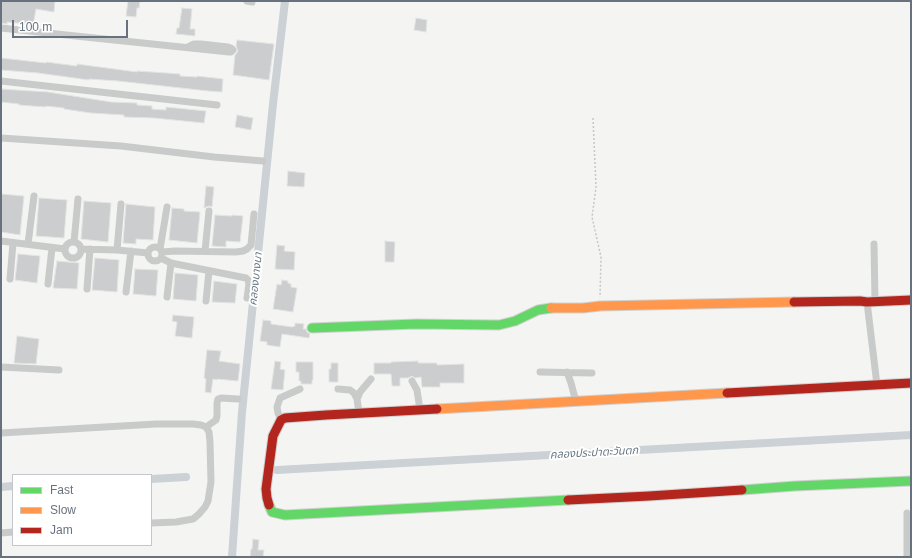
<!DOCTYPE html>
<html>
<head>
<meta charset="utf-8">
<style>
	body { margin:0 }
	#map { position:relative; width:912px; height:558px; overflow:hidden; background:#f4f4f3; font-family:Arial,sans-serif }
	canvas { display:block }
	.frame { position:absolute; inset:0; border:2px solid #68727f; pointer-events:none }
	.legend { position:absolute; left:12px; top:474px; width:140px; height:72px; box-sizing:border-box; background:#fff; border:1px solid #c3c7cc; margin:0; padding:5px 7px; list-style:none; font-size:12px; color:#68727f }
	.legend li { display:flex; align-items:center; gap:8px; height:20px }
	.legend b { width:20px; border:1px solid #c3c7cc }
	.scale { position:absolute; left:12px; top:20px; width:116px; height:18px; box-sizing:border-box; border:2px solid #68727f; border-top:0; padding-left:5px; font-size:12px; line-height:14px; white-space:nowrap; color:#68727f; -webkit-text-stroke:3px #fff; paint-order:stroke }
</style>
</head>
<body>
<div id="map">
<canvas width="912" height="558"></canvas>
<div class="frame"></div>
<ul class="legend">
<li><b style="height:5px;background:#63d668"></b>Fast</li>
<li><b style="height:5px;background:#ff974d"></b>Slow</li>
<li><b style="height:5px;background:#b3261e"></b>Jam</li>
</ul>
<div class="scale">100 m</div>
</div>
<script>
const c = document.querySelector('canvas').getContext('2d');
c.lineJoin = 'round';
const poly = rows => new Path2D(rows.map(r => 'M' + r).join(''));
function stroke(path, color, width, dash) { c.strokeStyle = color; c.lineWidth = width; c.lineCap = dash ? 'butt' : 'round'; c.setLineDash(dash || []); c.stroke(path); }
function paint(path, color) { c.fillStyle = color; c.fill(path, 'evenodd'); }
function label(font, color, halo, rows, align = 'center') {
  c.font = font + ' Arial,"Noto Sans Thai",sans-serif'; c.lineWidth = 4; c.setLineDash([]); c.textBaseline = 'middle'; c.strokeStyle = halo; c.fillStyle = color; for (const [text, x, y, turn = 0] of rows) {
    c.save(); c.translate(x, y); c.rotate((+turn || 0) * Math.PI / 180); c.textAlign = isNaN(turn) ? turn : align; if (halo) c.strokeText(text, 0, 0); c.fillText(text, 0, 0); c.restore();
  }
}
stroke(poly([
	[277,470,911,435],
	[151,479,186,477],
	[1,487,13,486],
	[232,557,242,412,273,104,285,1]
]), '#ccd1d5', 8);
const building = poly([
	[1,1,55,1,54,12,36,9,33,26,27,26,27,24,7,22,7,24,1,23,1,1],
	[128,1,140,1,139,8,137,8,136,17,126,16,128,1],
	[182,8,192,9,190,29,195,29,195,36,176,34,177,28,179,28,182,8],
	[416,18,427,20,426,32,414,30,416,18],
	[237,40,274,44,269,80,233,75,235,55,238,51,236,46,237,40],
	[1,58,46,63,46,62,77,66,77,64,137,72,137,71,167,73,180,74,180,76,197,77,197,76,223,79,222,92,208,91,118,81,89,79,89,80,38,73,1,70,1,58],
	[1,89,48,92,111,102,137,103,137,105,152,106,152,109,166,110,166,107,206,111,204,123,154,118,124,117,124,115,91,113,64,109,64,108,46,106,46,107,32,106,19,105,19,104,1,102,1,89],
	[237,115,253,118,251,130,235,127,237,115],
	[288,171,305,173,304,187,287,186,288,171],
	[206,186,214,187,212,207,209,206,204,208,206,186],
	[1,194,24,196,20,235,1,232,1,194],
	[39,198,67,200,64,238,36,236,39,198],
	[84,201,111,203,108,242,81,239,84,201],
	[126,204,155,207,153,240,136,239,136,244,123,243,126,204],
	[172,208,184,209,184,211,200,212,197,243,169,240,172,208],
	[215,215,232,216,232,215,243,216,240,242,226,241,226,247,212,246,215,215],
	[385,241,395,242,394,262,385,262,385,241],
	[277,245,285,246,284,251,295,252,294,270,275,269,277,245],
	[18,254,40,256,37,283,15,280,18,254],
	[95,258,119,260,117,292,92,290,95,258],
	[57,261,79,263,77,289,53,288,57,261],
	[135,269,158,270,156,296,133,294,135,269],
	[175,273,198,275,196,301,173,299,175,273],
	[282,280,288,281,288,283,291,284,291,287,297,288,293,312,273,309,277,284,281,285,282,280],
	[214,281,237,284,235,303,212,302,214,281],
	[173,315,194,317,192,338,175,336,177,322,172,321,173,315],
	[263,320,271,321,271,324,292,327,295,326,295,323,304,324,303,329,306,329,307,332,310,334,309,338,282,334,280,347,267,345,267,342,260,341,263,320],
	[17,336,39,339,36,364,14,363,17,336],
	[207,350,221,351,219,361,240,364,238,381,217,379,217,380,213,379,211,393,205,392,206,379,204,378,207,350],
	[275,361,281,362,280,369,285,370,283,390,271,389,275,361],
	[418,361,418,363,437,363,437,365,464,364,464,383,440,383,440,387,422,387,421,377,415,378,412,376,408,378,400,378,400,386,392,386,391,374,374,374,374,363,391,363,391,362,418,361],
	[296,362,313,362,313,380,312,380,312,384,301,384,301,381,299,381,299,372,296,372,296,362],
	[331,363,338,363,338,382,329,382,329,369,331,369,331,363],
	[253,539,259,540,258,550,264,550,263,557,250,557,251,549,252,549,253,539]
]);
paint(building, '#cccdce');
stroke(building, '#e3e3e2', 1);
const fast = poly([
	[312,328,416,324,499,325,515,321,538,310,551,308],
	[742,490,795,486,911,481],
	[269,505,272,512,285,515,568,500]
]);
const slow = poly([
	[551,308,583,308,600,306,794,302],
	[437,409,727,393]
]);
const jam = poly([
	[794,302,860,301,867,302,911,300],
	[727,393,911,383],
	[568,500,649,496,742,490],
	[269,505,267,498,266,489,273,436,281,420,285,418,326,415,437,409]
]);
stroke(fast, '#d1d1d1', 11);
stroke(slow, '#d1d1d1', 11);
stroke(jam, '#d1d1d1', 11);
stroke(poly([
	[593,118,596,187,592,217,601,257,600,297]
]), '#c6c6c7', 1.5, [2, 2]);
stroke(poly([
	[247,1,252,2],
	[1,28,66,35,229,52,231,52,233,50,231,48,228,47,201,44,194,44,188,47],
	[1,81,217,105],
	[1,138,121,146,214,157,263,161],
	[1,241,65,249],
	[74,242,78,199],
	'65 250a8 8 0 1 1 16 0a8 8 0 1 1-16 0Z',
	[28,244,34,196],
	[874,244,875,301],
	'148 254a7 7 0 1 1 14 0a7 7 0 1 1-14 0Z',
	[81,249,117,250,148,253],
	[160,249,167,207],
	[117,250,121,204],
	[205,251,209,211],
	[162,252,175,251,236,252,243,251,247,249,251,245,254,214],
	[161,258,171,263,246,278,248,280,249,284,247,298],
	[10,279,13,243],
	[48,284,52,248],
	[87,289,90,249],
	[126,292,131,251],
	[167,297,171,263],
	[206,301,209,271],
	[867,302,877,385],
	[1,367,59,370],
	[540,372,592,373],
	[567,372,571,383,576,402],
	[412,381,417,390,420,410],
	[338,389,350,390,354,393,357,399,359,413],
	[357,399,360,392,371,379],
	[281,420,278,413,277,407,280,398,300,389],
	[206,427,216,420,217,416,217,403,218,399,221,398,238,399],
	[1,433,156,424,193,424,201,425,206,427,209,432,210,442,211,482,208,501,205,507,199,514,193,519,176,522,151,523],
	[907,513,907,557],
	[1,533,13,532]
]), '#c9caca', 7);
stroke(fast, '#63d668', 9);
stroke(slow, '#ff974d', 9);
stroke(jam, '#b3261e', 9);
label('italic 11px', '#697882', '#fff', [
	["คลองบางนา",256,279,-84],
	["คลองประปาตะวันตก",594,453,-3]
]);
</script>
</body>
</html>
